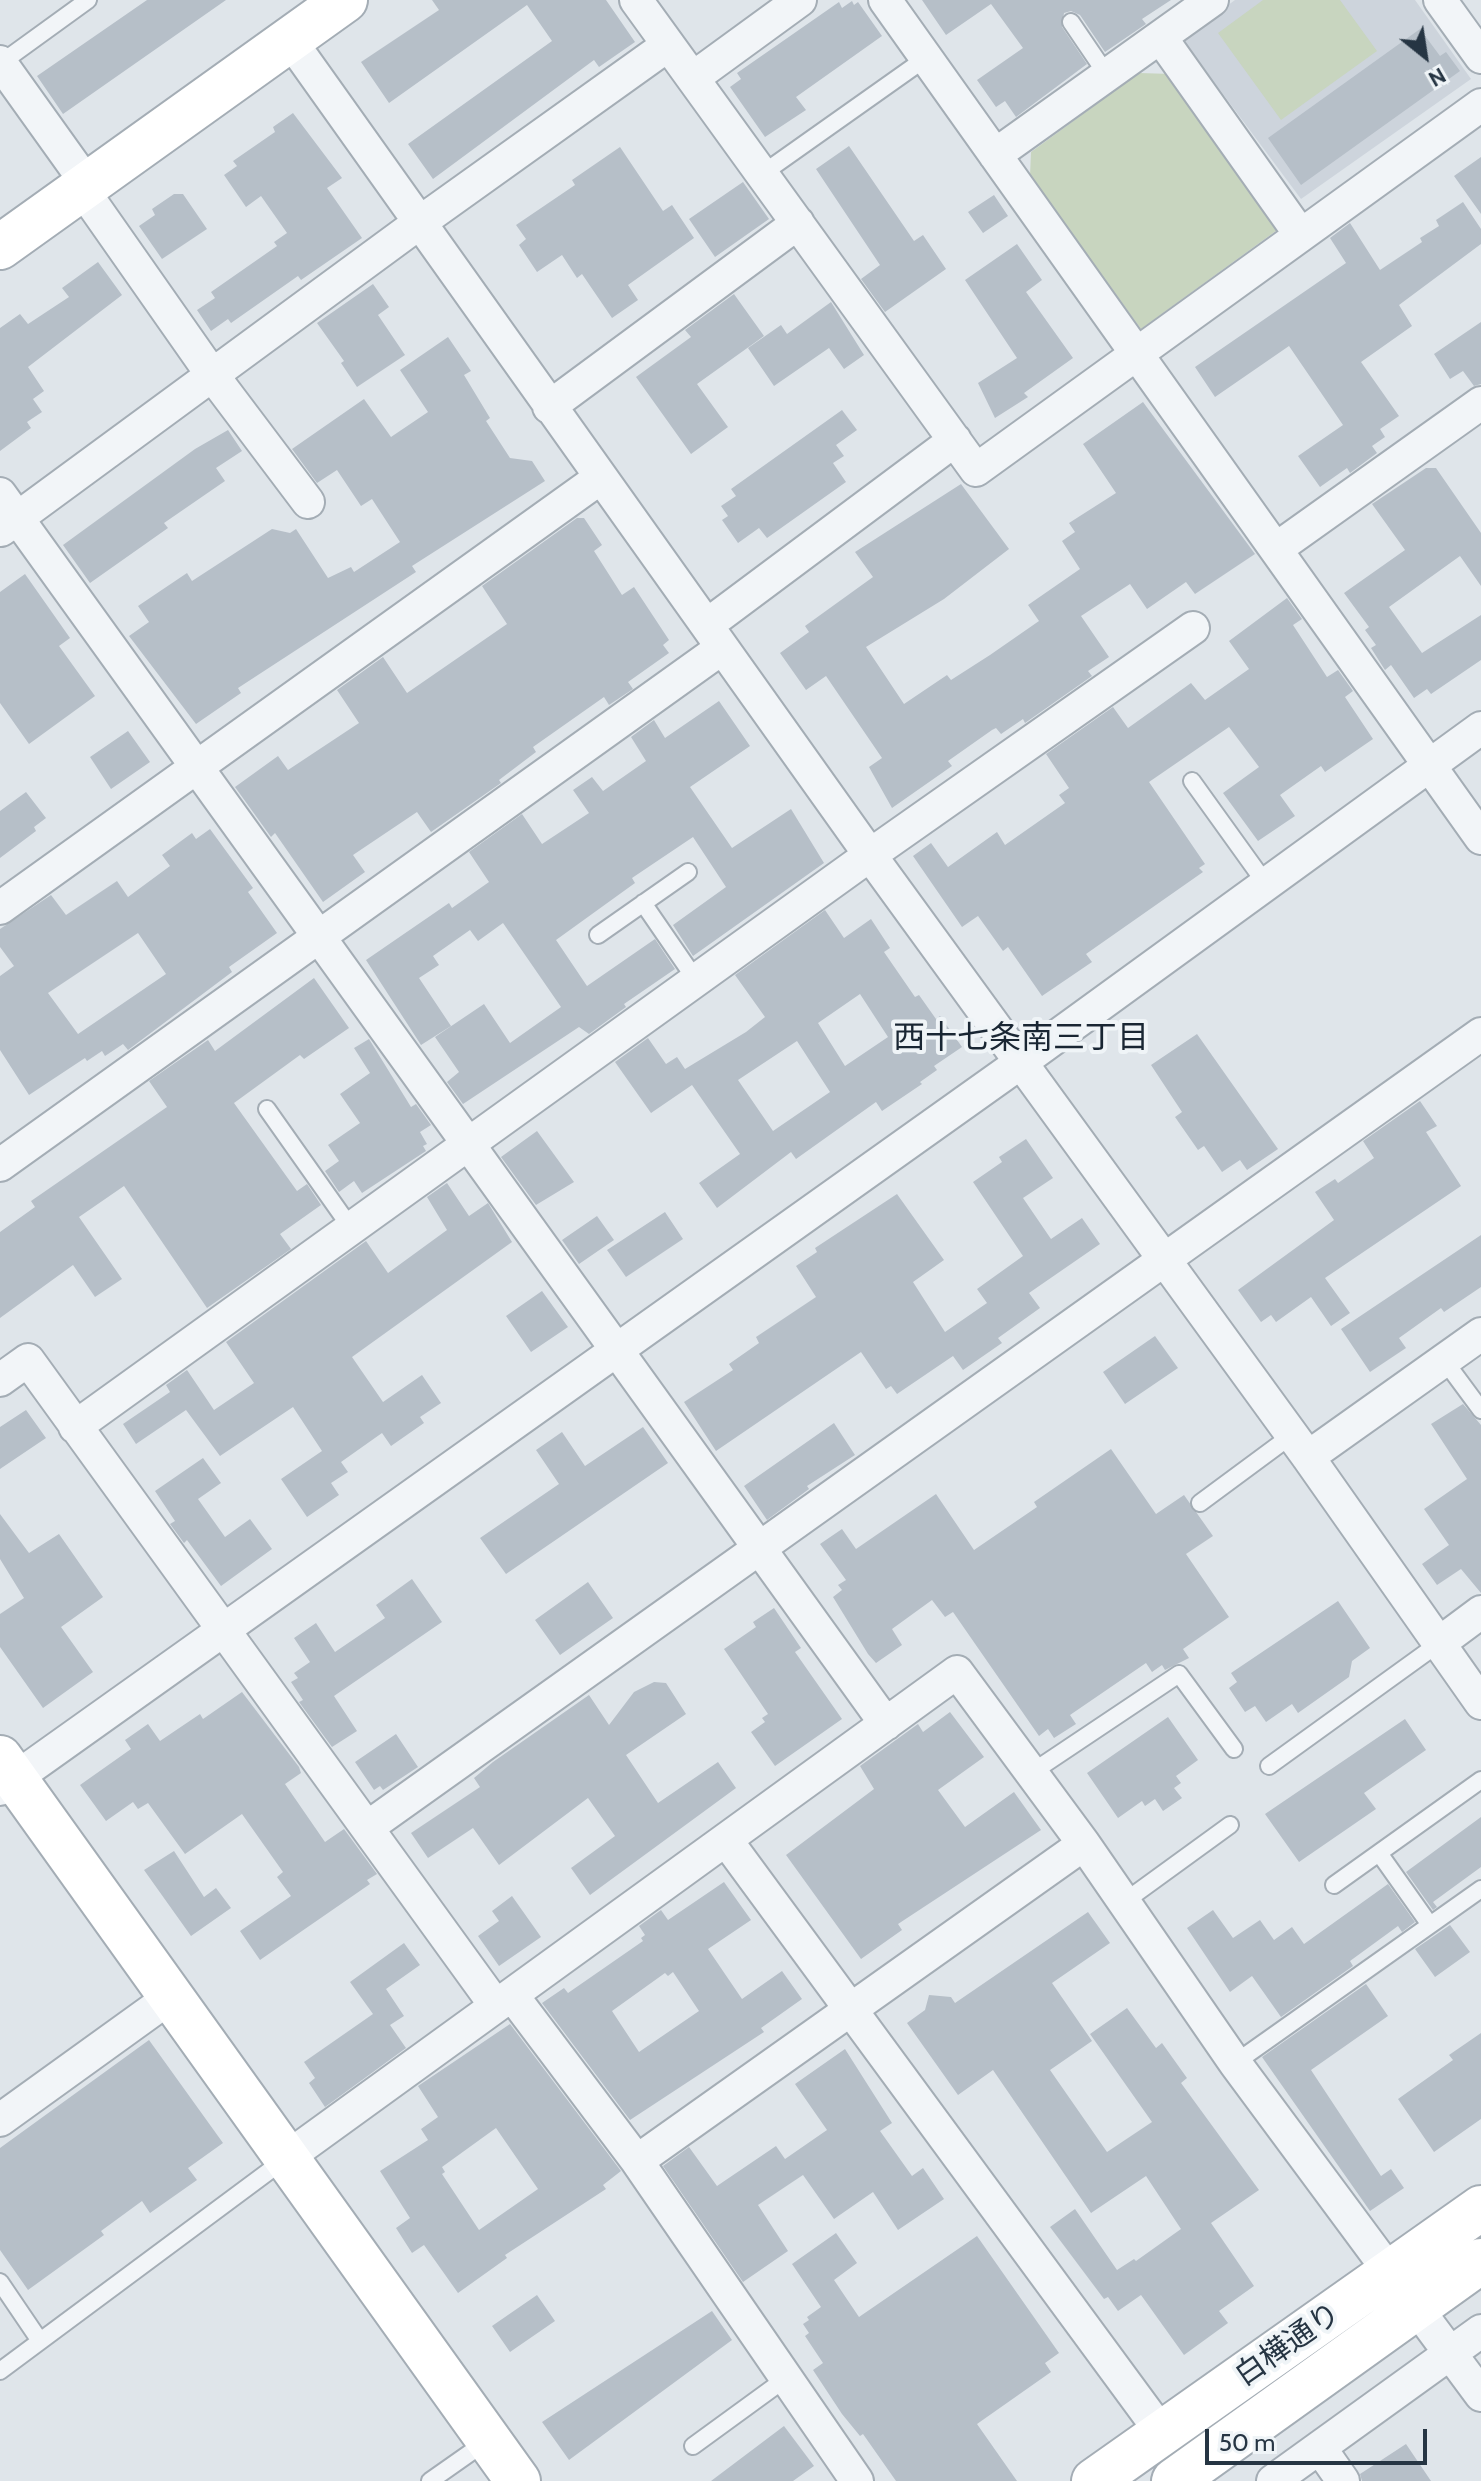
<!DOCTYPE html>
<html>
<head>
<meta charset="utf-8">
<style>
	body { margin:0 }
	#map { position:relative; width:1481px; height:2481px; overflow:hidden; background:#dfe5ea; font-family:Cabin,sans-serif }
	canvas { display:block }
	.north { position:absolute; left:1385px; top:16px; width:80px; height:80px; -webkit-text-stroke:6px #eff4f7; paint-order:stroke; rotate:150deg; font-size:22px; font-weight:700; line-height:32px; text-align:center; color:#263543 }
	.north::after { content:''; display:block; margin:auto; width:28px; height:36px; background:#263543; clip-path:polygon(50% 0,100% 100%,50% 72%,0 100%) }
	.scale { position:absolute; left:1205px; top:2429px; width:222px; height:36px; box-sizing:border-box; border:4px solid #263543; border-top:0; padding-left:10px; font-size:24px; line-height:28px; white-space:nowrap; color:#263543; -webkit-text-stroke:6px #eff4f7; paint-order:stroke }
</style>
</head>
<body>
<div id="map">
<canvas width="1481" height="2481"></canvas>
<div class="north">N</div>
<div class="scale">50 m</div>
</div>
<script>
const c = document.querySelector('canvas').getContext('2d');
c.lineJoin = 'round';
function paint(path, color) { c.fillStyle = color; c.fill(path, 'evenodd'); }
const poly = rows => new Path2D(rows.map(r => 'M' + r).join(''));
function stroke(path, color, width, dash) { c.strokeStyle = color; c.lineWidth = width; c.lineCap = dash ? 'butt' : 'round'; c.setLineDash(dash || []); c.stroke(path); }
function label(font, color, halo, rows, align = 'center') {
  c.font = font + ' Cabin,"Noto Sans JP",sans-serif'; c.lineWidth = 8; c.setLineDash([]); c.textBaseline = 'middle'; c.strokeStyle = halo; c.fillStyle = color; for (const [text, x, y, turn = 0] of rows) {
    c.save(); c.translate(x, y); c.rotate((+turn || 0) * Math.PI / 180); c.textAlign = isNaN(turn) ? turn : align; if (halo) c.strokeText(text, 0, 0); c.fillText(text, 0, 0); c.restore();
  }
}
paint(poly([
	[1235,0,1415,0,1471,79,1301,199,1182,39]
]), '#cdd4dc');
paint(poly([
	[1263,0,1340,0,1377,51,1281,120,1218,33],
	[1139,73,1172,74,1280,228,1141,329,1030,176,1031,152]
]), '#c8d5bf');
paint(poly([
	[147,0,226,0,63,114,37,76],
	[432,0,606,0,635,42,599,67,594,60,433,179,408,144,552,41,527,5,389,103,361,62,439,10],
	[922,0,1171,0,1142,19,1146,24,1105,52,1080,15,1071,11,1064,13,1062,27,1087,64,1016,117,1005,101,996,107,977,80,1023,48,991,4,946,35],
	[852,1,854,5,858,2,882,36,796,97,806,110,765,137,730,87,741,79,737,73,839,2,842,8],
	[1420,29,1440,56,1446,52,1460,71,1301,185,1268,138],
	[293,113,342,178,327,188,362,238,301,280,298,276,231,323,228,319,211,331,197,310,215,298,211,292,277,246,274,242,287,233,261,196,246,207,224,175,237,166,233,161,275,132,273,127],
	[849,146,914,241,923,235,946,269,885,312,861,279,880,265,816,169],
	[620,147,663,211,672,205,694,238,628,285,638,300,612,318,582,274,577,278,562,255,537,272,519,245,526,239,516,225,575,185,572,180],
	[1481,157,1481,214,1454,176],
	[743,182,769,219,715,257,689,219],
	[174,194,183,194,207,229,162,259,139,226,155,215,152,209],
	[994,195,1008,216,983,233,968,212],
	[1463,202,1481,229,1481,244,1399,305,1412,326,1361,362,1399,416,1380,429,1385,437,1372,446,1377,453,1350,473,1347,468,1320,487,1298,456,1343,425,1289,346,1215,397,1195,367,1346,263,1330,238,1350,223,1380,270,1422,242,1420,238,1439,226,1436,220],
	[1017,244,1042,280,1026,292,1073,358,1024,393,1028,397,995,418,978,383,1017,358,965,280],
	[98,262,122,295,28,367,44,391,33,399,42,412,27,422,31,428,0,451,0,328,20,314,28,324,69,297,62,288],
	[373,284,389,307,378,315,405,355,357,387,341,363,344,361,317,323],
	[734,294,764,336,697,384,728,427,691,454,636,377,691,337,685,330],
	[831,302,864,355,844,369,829,348,774,386,748,348,781,325,787,334],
	[1481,322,1481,384,1474,386,1463,371,1450,379,1434,354],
	[448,337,471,371,464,375,490,418,486,421,510,458,532,461,545,481,412,566,416,572,238,688,241,693,196,724,129,636,149,622,138,606,187,573,192,581,272,529,290,533,296,529,328,578,351,567,354,572,400,542,372,499,361,506,337,470,317,483,292,449,364,399,391,437,428,412,400,370],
	[1143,402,1255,554,1195,594,1186,582,1147,609,1130,584,1081,616,1109,657,1088,671,1092,676,1025,723,1023,719,1001,734,996,728,992,730,948,761,952,766,892,808,869,767,882,758,826,676,806,690,780,653,809,632,805,626,873,577,855,552,961,484,1009,549,944,599,866,647,904,704,947,675,951,680,990,655,1039,621,1028,605,1080,569,1062,541,1075,532,1069,523,1116,493,1083,444],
	[842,410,857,430,836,445,844,456,833,463,846,482,767,538,759,528,738,543,722,520,728,516,721,506,736,496,731,489],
	[228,430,242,451,216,468,225,481,164,523,168,528,90,583,63,545,195,449],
	[1426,468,1436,468,1481,533,1481,586,1460,556,1389,607,1422,653,1481,615,1481,660,1431,694,1427,689,1414,698,1391,665,1385,670,1371,648,1376,645,1365,630,1369,627,1344,593,1405,550,1372,504],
	[577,518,584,518,602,545,594,551,622,595,634,587,669,640,663,645,669,653,628,682,633,689,609,705,604,697,533,747,536,752,499,780,501,783,431,832,417,812,353,855,365,872,323,902,275,833,271,837,235,787,278,756,288,770,359,723,337,690,383,657,407,693,507,624,482,586],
	[25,574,70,638,59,646,95,696,29,744,0,703,0,592],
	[1287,598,1302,619,1293,625,1327,677,1338,670,1353,691,1345,697,1373,739,1325,772,1321,766,1280,795,1295,816,1258,841,1223,793,1259,767,1229,727,1149,782,1205,864,1199,868,1203,872,1086,954,1092,962,1042,996,1008,947,1003,951,978,916,962,927,913,856,931,843,948,867,997,832,1005,845,1065,803,1059,795,1069,788,1046,754,1113,707,1128,728,1191,683,1205,700,1249,669,1229,641],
	[719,701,750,746,690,787,732,848,791,809,824,863,693,956,673,925,726,887,693,837,632,878,635,883,556,940,587,986,655,939,675,969,624,1004,626,1007,589,1034,579,1027,463,1104,447,1082,459,1072,435,1037,484,1004,510,1043,561,1007,503,923,478,941,470,930,433,956,439,965,419,978,451,1026,421,1045,366,960,449,903,452,908,489,882,469,852,522,814,542,844,589,813,573,790,592,777,603,791,646,761,631,737,654,720,665,738],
	[128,731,150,762,111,789,90,757],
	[26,792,46,818,34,827,36,831,0,858,0,811],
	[210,829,253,888,248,892,277,933,229,967,232,972,128,1050,123,1044,105,1056,102,1051,87,1061,85,1058,29,1095,0,1050,0,976,14,966,0,947,0,929,51,895,66,915,117,881,128,897,170,866,162,855,192,833,196,839],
	[138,933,166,974,78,1034,48,993],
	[825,910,844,938,871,919,890,948,884,952,915,997,919,995,936,1019,940,1016,962,1047,934,1066,937,1070,920,1082,922,1084,882,1111,876,1102,796,1159,791,1152,717,1208,699,1183,740,1154,692,1085,651,1113,615,1062,648,1038,666,1064,677,1057,685,1069,746,1032,765,1017,735,975],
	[860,994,888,1037,845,1066,818,1023],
	[797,1041,830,1092,773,1131,738,1080],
	[314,978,349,1028,304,1059,300,1055,234,1103,297,1191,307,1184,321,1205,280,1234,291,1249,207,1308,124,1186,79,1217,122,1279,95,1297,73,1265,0,1318,0,1232,35,1207,31,1201,167,1107,149,1081,208,1040,215,1051],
	[1197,1034,1278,1149,1247,1170,1240,1160,1222,1172,1204,1146,1198,1150,1175,1117,1182,1112,1151,1065],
	[369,1039,411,1107,416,1104,431,1125,420,1132,427,1144,423,1146,426,1151,362,1193,354,1181,339,1192,325,1171,339,1161,328,1145,360,1123,340,1094,370,1073,354,1048],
	[1420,1101,1437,1126,1426,1132,1461,1186,1325,1278,1350,1313,1331,1326,1311,1297,1276,1322,1271,1315,1261,1322,1238,1290,1334,1220,1315,1192,1335,1179,1338,1183,1374,1158,1363,1141],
	[537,1131,574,1182,536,1205,501,1157],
	[1026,1139,1053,1178,1023,1198,1051,1239,1082,1218,1100,1244,1029,1293,1040,1308,998,1338,1002,1343,963,1370,953,1356,897,1394,891,1386,886,1389,861,1352,716,1451,684,1402,733,1370,729,1364,759,1343,756,1337,816,1297,796,1266,817,1252,815,1248,897,1194,944,1260,913,1282,945,1332,987,1303,977,1289,1023,1256,973,1182,1002,1162,999,1157],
	[447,1183,469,1216,488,1203,512,1242,352,1357,383,1402,422,1375,441,1403,420,1417,424,1423,391,1446,382,1433,341,1462,348,1472,331,1483,339,1495,307,1517,281,1479,322,1451,293,1407,220,1456,186,1410,136,1444,123,1424,170,1392,166,1385,187,1370,214,1410,254,1383,226,1342,366,1241,388,1273,447,1230,427,1197],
	[665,1212,683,1239,626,1277,607,1250],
	[597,1216,614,1240,579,1264,562,1240],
	[1481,1235,1481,1287,1444,1312,1441,1308,1399,1338,1406,1348,1370,1372,1341,1329],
	[542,1291,568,1327,531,1352,506,1316],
	[1155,1336,1178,1368,1125,1404,1103,1372],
	[1463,1404,1481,1425,1481,1593,1461,1569,1437,1585,1422,1564,1449,1545,1424,1509,1467,1479,1431,1424],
	[26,1410,46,1438,0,1469,0,1427],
	[834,1423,855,1455,807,1486,809,1489,767,1520,744,1486],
	[643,1427,668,1463,506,1574,480,1538,559,1484,536,1450,562,1432,585,1466],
	[1111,1449,1156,1514,1184,1495,1213,1536,1186,1554,1229,1617,1183,1649,1189,1658,1165,1670,1162,1665,1152,1672,1146,1663,1070,1715,1076,1724,1054,1738,1048,1729,1039,1736,953,1612,945,1617,932,1600,892,1629,902,1645,876,1663,868,1654,833,1597,842,1590,838,1585,846,1580,820,1544,842,1529,856,1549,936,1494,974,1550,1037,1507,1034,1502],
	[203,1458,221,1483,198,1499,225,1537,250,1519,272,1549,221,1586,187,1540,184,1543,170,1524,175,1521,155,1491],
	[0,1514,29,1553,59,1534,103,1597,61,1627,93,1672,43,1708,0,1647,0,1614,24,1598,0,1559],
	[412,1579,442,1622,334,1696,357,1731,332,1747,299,1702,303,1700,291,1682,298,1678,294,1673,310,1662,294,1638,316,1623,335,1652,385,1618,376,1605],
	[588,1582,613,1618,560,1655,535,1620],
	[1338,1601,1370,1648,1352,1661,1349,1677,1298,1713,1292,1704,1266,1722,1255,1706,1245,1712,1229,1688,1237,1682,1231,1673],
	[774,1608,801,1648,795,1652,842,1719,775,1766,751,1732,765,1722,762,1718,768,1714,724,1649,756,1627,753,1622],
	[654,1682,666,1683,686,1714,626,1755,658,1803,718,1762,736,1788,590,1895,571,1868,615,1836,588,1798,499,1865,473,1828,428,1858,411,1833,480,1787,474,1778,493,1762,589,1695,609,1725,634,1692],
	[242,1692,299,1767,301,1773,285,1784,325,1842,344,1829,377,1874,367,1880,370,1884,260,1960,240,1931,291,1896,277,1877,283,1872,242,1814,185,1854,148,1803,138,1809,133,1802,106,1821,80,1785,131,1749,125,1740,148,1724,160,1741,200,1714,203,1719],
	[950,1712,984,1757,938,1790,965,1827,1014,1792,1041,1830,898,1924,902,1930,861,1959,786,1855,874,1789,860,1766,918,1724,923,1732],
	[1168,1717,1198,1760,1176,1776,1181,1783,1174,1788,1182,1798,1163,1811,1155,1799,1145,1806,1142,1801,1118,1818,1087,1773],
	[1405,1719,1426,1750,1364,1793,1376,1809,1299,1862,1265,1814],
	[396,1734,418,1767,383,1790,380,1786,374,1790,355,1762],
	[1481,1817,1481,1867,1433,1902,1437,1907,1433,1910,1406,1872],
	[174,1851,204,1897,216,1888,231,1908,191,1936,144,1870],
	[724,1882,751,1920,708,1949,742,1999,782,1971,802,1999,761,2028,764,2032,630,2120,542,2003,564,1988,568,1993,643,1941,641,1938,645,1935,639,1926,661,1910,668,1920],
	[673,1972,699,2011,639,2052,612,2011,665,1973,668,1976],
	[1388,1884,1415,1922,1402,1932,1398,1926,1350,1961,1353,1966,1281,2017,1252,1976,1230,1992,1187,1928,1213,1910,1233,1938,1260,1920,1274,1940,1292,1927,1304,1944],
	[512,1896,541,1937,499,1966,478,1936,499,1921,492,1911],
	[1088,1912,1110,1943,1052,1983,1092,2041,1050,2070,1107,2152,1152,2122,1090,2034,1127,2008,1156,2048,1162,2043,1187,2078,1181,2083,1259,2190,1211,2223,1254,2286,1219,2311,1228,2323,1184,2355,1141,2295,1118,2311,1108,2297,1104,2299,1050,2227,1075,2209,1117,2270,1134,2259,1136,2261,1181,2229,1146,2176,1091,2213,993,2070,958,2095,907,2023,925,2010,929,1995,951,1997,955,2003],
	[1450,1925,1470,1952,1435,1977,1415,1949],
	[404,1943,420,1965,386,1989,404,2016,390,2025,406,2048,325,2107,309,2083,315,2078,304,2062,373,2014,350,1982],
	[1366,1984,1388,2016,1311,2070,1381,2176,1391,2169,1404,2188,1370,2211,1262,2057],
	[510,2024,621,2171,603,2185,606,2189,505,2255,507,2258,458,2293,424,2245,412,2253,396,2228,410,2218,380,2171,428,2140,421,2129,438,2117,418,2086],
	[496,2128,538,2189,479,2230,442,2174,445,2172,442,2167],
	[1481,2033,1481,2119,1434,2152,1398,2099,1453,2060,1449,2055],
	[149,2040,223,2143,188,2168,197,2180,150,2213,142,2201,101,2231,104,2235,28,2290,0,2250,0,2148],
	[845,2049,892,2123,880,2131,912,2176,923,2168,944,2199,898,2230,873,2192,834,2219,803,2175,758,2205,788,2251,743,2282,663,2166,689,2147,717,2186,776,2146,785,2159,827,2130,795,2084],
	[836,2233,857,2263,834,2280,859,2317,977,2236,1059,2353,1045,2363,1051,2372,977,2424,1017,2481,896,2481,863,2434,860,2436,842,2414,813,2370,823,2363,805,2336,809,2333,803,2324,809,2320,807,2317,821,2307,792,2264],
	[537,2295,555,2321,510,2352,492,2326],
	[712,2311,732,2340,569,2460,542,2422],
	[784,2426,814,2466,793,2481,711,2481],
	[1406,2444,1431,2481,1362,2481,1360,2474]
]), '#b6bfc8');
const lane = poly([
	[1071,22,1107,75],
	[1,63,88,0],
	[762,174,926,58],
	[1192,781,1266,884],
	[643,903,696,980],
	[598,935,688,872],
	[267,1109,351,1228],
	[1444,1360,1481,1410],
	[1200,1503,1292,1435],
	[1269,1766,1438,1644],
	[1031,1773,1179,1674,1234,1749],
	[1379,1853,1430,1925],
	[1334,1885,1481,1780],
	[1124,1902,1230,1825],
	[1235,2063,1481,1889],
	[0,2282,40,2341],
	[0,2371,284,2160],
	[693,2446,785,2379],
	[430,2481,487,2441]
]);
const street = poly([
	[636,0,976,470,1481,105],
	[885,0,1481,838],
	[1440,0,1481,57],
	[1161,38,1300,234],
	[290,40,870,855,1308,1457,1481,1703],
	[0,62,88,185],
	[693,78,800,0],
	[995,155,1212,0],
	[82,189,213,376,308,502],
	[549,407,798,223],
	[0,494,886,1724],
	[1,530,419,223,668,45],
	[1276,549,1481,403],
	[707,625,955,440],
	[0,908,600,478],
	[0,1165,722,648],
	[0,1380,28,1360,496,2006],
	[75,1427,870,855,1193,628],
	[1308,1457,1481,1334],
	[1438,1644,1481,1612],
	[0,1789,1020,1063,1481,728],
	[368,1827,1481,1034],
	[726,1840,1162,2433],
	[512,1995,637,2161,857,2481],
	[0,2120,172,1996],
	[289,2156,957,1672,1084,1844,1235,2063,1481,2395],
	[637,2161,1084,1844],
	[1320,2448,1343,2481],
	[1273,2481,1481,2331]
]);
const secondary = poly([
	[0,247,345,0],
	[0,1758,518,2481],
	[1094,2481,1481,2208],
	[1174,2481,1481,2261]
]);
stroke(lane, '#a4adb5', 20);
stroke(street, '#a4adb5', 36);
stroke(secondary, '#a4adb5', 48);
stroke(lane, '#f2f5f8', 16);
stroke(street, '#f2f5f8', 32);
stroke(secondary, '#fff', 44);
label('30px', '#263543', '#eff4f7', [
	["白樺通り",1288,2345,-35]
]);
label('32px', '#192633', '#eff4f7', [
	["西十七条南三丁目",1021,1039]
]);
</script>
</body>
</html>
